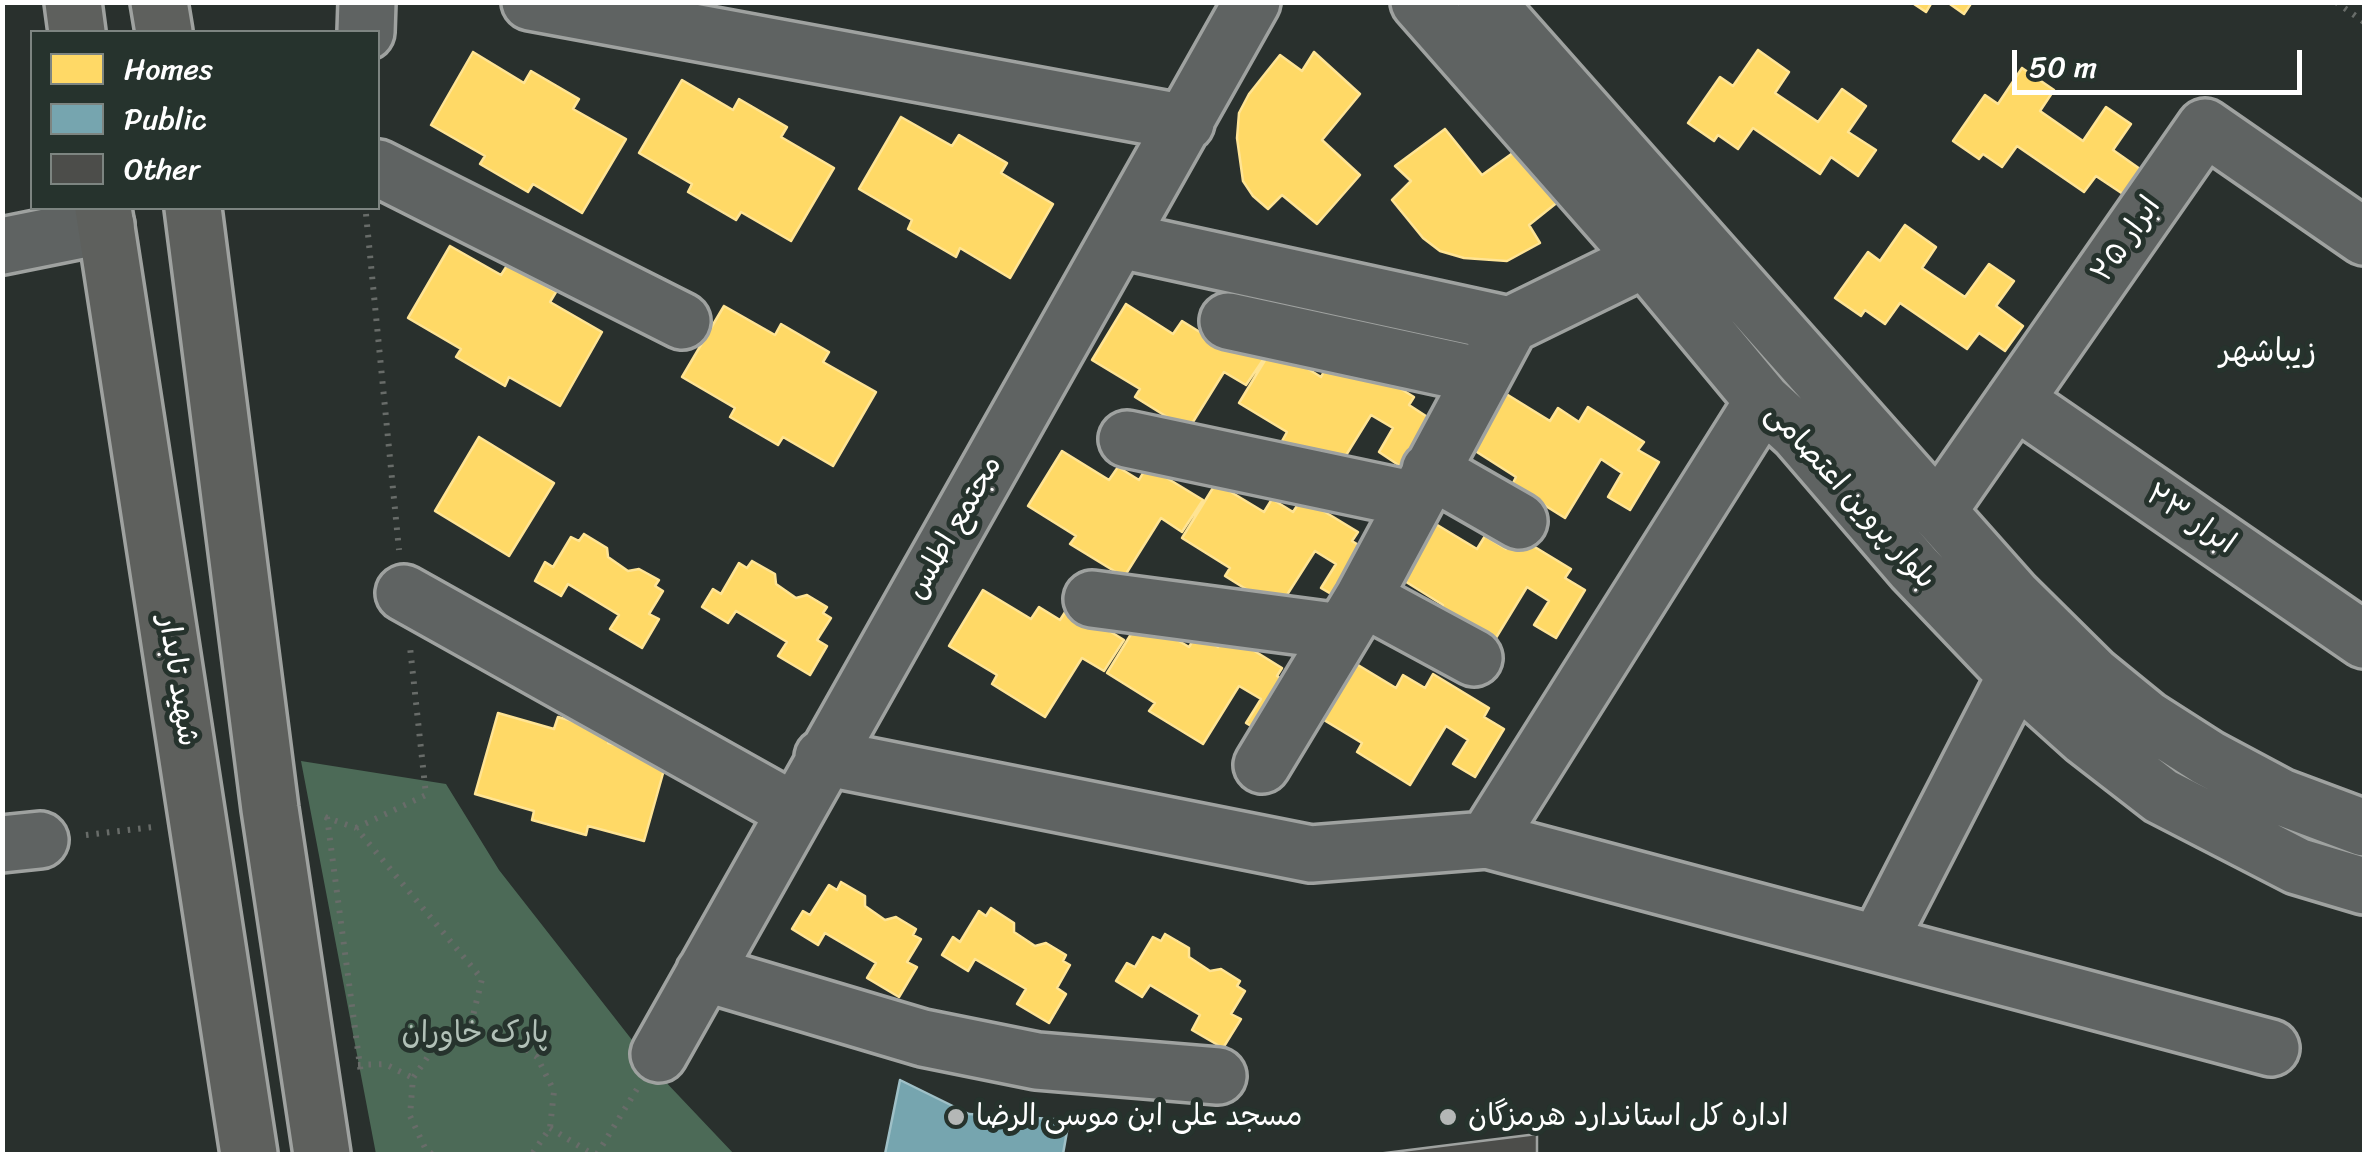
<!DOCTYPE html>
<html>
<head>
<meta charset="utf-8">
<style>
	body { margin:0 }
	#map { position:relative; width:2367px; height:1157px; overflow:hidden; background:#29302d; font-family:Sriracha,sans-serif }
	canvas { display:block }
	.frame { position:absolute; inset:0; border:5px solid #fff; pointer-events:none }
	.legend { position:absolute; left:30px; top:30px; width:350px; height:180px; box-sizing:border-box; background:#26332d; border:2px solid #7d8581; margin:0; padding:12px 18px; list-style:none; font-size:30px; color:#fff }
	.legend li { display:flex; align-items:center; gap:20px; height:50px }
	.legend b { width:50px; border:2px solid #7d8581 }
	.scale { position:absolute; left:2012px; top:50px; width:290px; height:45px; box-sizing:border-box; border:5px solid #fff; border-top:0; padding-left:12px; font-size:30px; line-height:35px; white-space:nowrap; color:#fff; -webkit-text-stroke:8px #26332d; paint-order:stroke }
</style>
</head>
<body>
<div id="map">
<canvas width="2367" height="1157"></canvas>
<div class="frame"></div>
<ul class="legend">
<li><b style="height:28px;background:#ffd966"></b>Homes</li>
<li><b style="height:28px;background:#76a5af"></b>Public</li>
<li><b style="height:28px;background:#4c4d4a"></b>Other</li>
</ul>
<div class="scale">50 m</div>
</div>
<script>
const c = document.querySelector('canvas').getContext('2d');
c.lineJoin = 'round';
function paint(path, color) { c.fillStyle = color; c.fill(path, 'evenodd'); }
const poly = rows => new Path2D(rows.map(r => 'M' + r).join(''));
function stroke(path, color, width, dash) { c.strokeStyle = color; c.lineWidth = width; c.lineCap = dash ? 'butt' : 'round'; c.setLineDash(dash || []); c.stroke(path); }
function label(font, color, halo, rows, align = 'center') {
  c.font = font + ' Sriracha,"Playpen Sans Arabic",sans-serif'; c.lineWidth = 10; c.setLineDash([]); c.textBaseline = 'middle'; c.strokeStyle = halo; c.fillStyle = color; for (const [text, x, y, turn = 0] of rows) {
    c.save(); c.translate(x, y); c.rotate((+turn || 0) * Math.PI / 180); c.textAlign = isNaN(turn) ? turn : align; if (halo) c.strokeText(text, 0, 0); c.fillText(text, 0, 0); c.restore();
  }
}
paint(poly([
	[301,761,446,784,499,870,661,1077,734,1154,376,1154]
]), '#4c6a57');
const homes = poly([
	[1911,2,1932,2,1926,12,1911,2],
	[1947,2,1972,2,1964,14,1947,2],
	[1758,50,1789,72,1775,93,1818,122,1842,89,1866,106,1848,132,1876,150,1858,176,1831,157,1820,174,1753,128,1738,149,1718,135,1714,141,1688,123,1720,77,1733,86,1758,50],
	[473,52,524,83,531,71,579,99,573,109,626,139,582,213,533,184,528,192,480,164,485,156,431,125,473,52],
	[1314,52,1360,94,1322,140,1360,175,1317,224,1282,195,1268,209,1253,196,1243,181,1237,138,1239,113,1249,94,1280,55,1302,71,1314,52],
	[2022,68,2054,90,2040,111,2083,141,2106,107,2131,124,2113,150,2140,169,2123,194,2096,176,2084,192,2017,146,2002,167,1983,154,1979,159,1953,141,1985,95,1998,104,2022,68],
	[682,80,733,110,739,99,787,127,781,137,834,168,791,241,741,212,736,220,688,192,692,184,639,153,682,80],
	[901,117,952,146,959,135,1007,163,1001,173,1053,204,1010,278,960,248,956,257,908,229,912,220,859,189,901,117],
	[1445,129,1482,175,1524,145,1564,197,1529,225,1540,243,1507,261,1464,258,1440,251,1423,238,1392,200,1411,181,1395,166,1445,129],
	[1905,225,1936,247,1922,268,1965,297,1989,264,2014,281,1996,306,2023,326,2005,351,1979,333,1967,349,1900,303,1885,324,1865,310,1861,316,1835,298,1868,252,1880,261,1905,225],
	[450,246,501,275,508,264,556,292,550,302,602,332,560,406,509,377,505,386,456,357,461,349,408,318,450,246],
	[1126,304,1173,334,1182,321,1203,334,1211,320,1267,354,1246,385,1224,372,1188,430,1135,397,1140,389,1092,360,1126,304],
	[724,306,775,335,781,324,829,352,823,362,876,392,833,466,783,437,778,445,730,417,735,408,682,377,724,306],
	[1273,347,1321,377,1328,364,1350,377,1359,363,1414,397,1409,405,1429,418,1400,466,1379,452,1393,428,1371,415,1335,473,1282,441,1287,432,1239,403,1273,347],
	[1503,392,1550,421,1558,408,1579,422,1588,407,1644,442,1638,450,1659,462,1630,510,1608,497,1622,473,1601,459,1565,518,1512,485,1516,477,1469,447,1503,392],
	[479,437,554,483,509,556,435,511,479,437],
	[1062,451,1109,480,1118,467,1139,480,1147,466,1203,500,1182,532,1161,518,1124,577,1070,544,1076,536,1028,506,1062,451],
	[1216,483,1264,512,1272,499,1293,512,1302,498,1358,532,1352,541,1373,554,1343,601,1321,588,1336,564,1315,551,1278,609,1225,576,1230,568,1182,538,1216,483],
	[1429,520,1477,549,1485,536,1506,549,1515,535,1571,569,1565,578,1585,590,1556,638,1534,625,1549,601,1527,587,1491,646,1438,613,1443,605,1395,575,1429,520],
	[584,534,607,548,608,557,628,571,639,569,659,580,655,586,663,591,649,614,659,619,642,648,610,629,619,615,568,584,561,596,535,581,545,562,553,567,571,537,579,541,584,534],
	[752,561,775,574,776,584,796,598,807,595,827,607,823,613,831,618,817,640,827,646,810,675,778,656,787,642,736,611,728,623,702,607,713,589,721,594,739,563,747,568,752,561],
	[983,590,1031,619,1039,607,1060,620,1069,606,1124,640,1104,671,1082,658,1045,717,992,684,997,675,949,646,983,590],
	[1141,618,1189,647,1197,634,1218,647,1227,634,1282,668,1277,676,1297,689,1268,736,1246,723,1261,699,1239,686,1203,744,1149,711,1155,703,1107,673,1141,618],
	[1348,659,1396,688,1403,675,1425,688,1433,674,1489,708,1484,717,1504,729,1475,777,1453,764,1468,740,1446,726,1410,785,1357,752,1362,743,1314,714,1348,659],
	[498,713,554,729,558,717,612,732,608,743,667,759,644,841,588,826,586,835,532,820,534,811,475,794,498,713],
	[841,882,865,896,865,906,885,920,896,917,916,929,913,935,921,939,907,962,917,967,899,997,867,978,876,963,825,933,818,945,792,929,803,911,810,915,829,885,837,890,841,882],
	[991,908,1014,923,1014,932,1035,946,1046,943,1066,955,1063,961,1070,965,1057,988,1066,994,1049,1023,1017,1004,1026,989,975,959,968,971,942,955,953,937,960,942,979,911,986,916,991,908],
	[1165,934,1189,948,1189,957,1210,971,1221,969,1240,981,1237,986,1245,991,1231,1014,1241,1019,1223,1048,1192,1030,1200,1015,1150,985,1142,997,1116,981,1127,963,1135,967,1153,937,1161,941,1165,934]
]);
paint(homes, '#ffd966');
stroke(homes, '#ffe494', 2.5);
const public = poly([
	[900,1080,969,1114,1069,1120,1063,1154,885,1154,900,1080]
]);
paint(public, '#76a5af');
stroke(public, '#9fc0c7', 2.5);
const building = poly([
	[1537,1134,1537,1154,1377,1154,1537,1134]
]);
paint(building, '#4c4d4a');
stroke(building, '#9fa2a0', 2.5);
const minor = poly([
	[530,2,1186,123],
	[1419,2,1645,259,1763,401,1798,433,1914,568,2016,675,2085,737,2161,796,2297,866,2364,886],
	[1486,2,2013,596,2093,675,2147,719,2208,758,2281,797,2364,828],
	[366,32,367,2],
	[378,168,682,321],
	[1120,240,1510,325,1645,259],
	[2,246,106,225],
	[1228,321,1482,376],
	[2015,400,2364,640],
	[1127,439,1415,500],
	[1430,470,1519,521],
	[1938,511,2205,127,2364,237],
	[404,593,794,811],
	[1363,598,1474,658],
	[1092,599,1341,632],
	[823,757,1311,854,1487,840,2271,1048],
	[1262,765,1363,598,1510,325],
	[1487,840,1763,401],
	[2,844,40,840],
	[1878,943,2016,675],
	[704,973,923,1038,1037,1061,1218,1076],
	[659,1054,1252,2]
]);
const major = poly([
	[73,2,77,32],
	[159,2,164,32],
	[103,208,249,1154],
	[193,208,270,809,322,1154]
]);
stroke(minor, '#9fa2a0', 62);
stroke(major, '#9fa2a0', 62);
stroke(poly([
	[2336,2,2364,22],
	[366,214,399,550],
	[325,817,356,828,482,979,469,1032],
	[327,817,361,1074],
	[356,828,426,795,410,647],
	[86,835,153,827],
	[358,1065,385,1064,413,1078],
	[550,1128,592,1154],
	[432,1154,426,1150,410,1116,413,1078,434,1048,469,1032,506,1035,537,1057,554,1091,550,1128,532,1154],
	[597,1154,637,1089]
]), '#686c69', 6, [2.5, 8]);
stroke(minor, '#5f6362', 55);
stroke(major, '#5e605d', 55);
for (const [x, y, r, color] of [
	[956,1117,10,"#b4b7b6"],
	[1448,1117,10,"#b4b7b6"]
]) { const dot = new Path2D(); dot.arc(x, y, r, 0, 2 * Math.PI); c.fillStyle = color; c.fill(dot); stroke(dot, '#26332d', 4); }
label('30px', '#fff', '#26332d', [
	["ابرار ۲۵",2127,240,-55],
	["بلوار پروین اعتصامی",1850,497,48],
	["ابرار ۲۳",2190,520,34],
	["مجتمع اطلس",955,528,-60],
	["شهید تابدار",177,681,81]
]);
label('30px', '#b1c0b7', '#26332d', [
	["پارک خاوران",475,1034]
]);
label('30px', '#fff', '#26332d', [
	["مسجد علی ابن موسی الرضا",976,1117],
	["اداره کل استاندارد هرمزگان",1468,1117]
], 'left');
label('32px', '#fff', '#26332d', [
	["زیباشهر",2268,353]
]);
</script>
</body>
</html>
